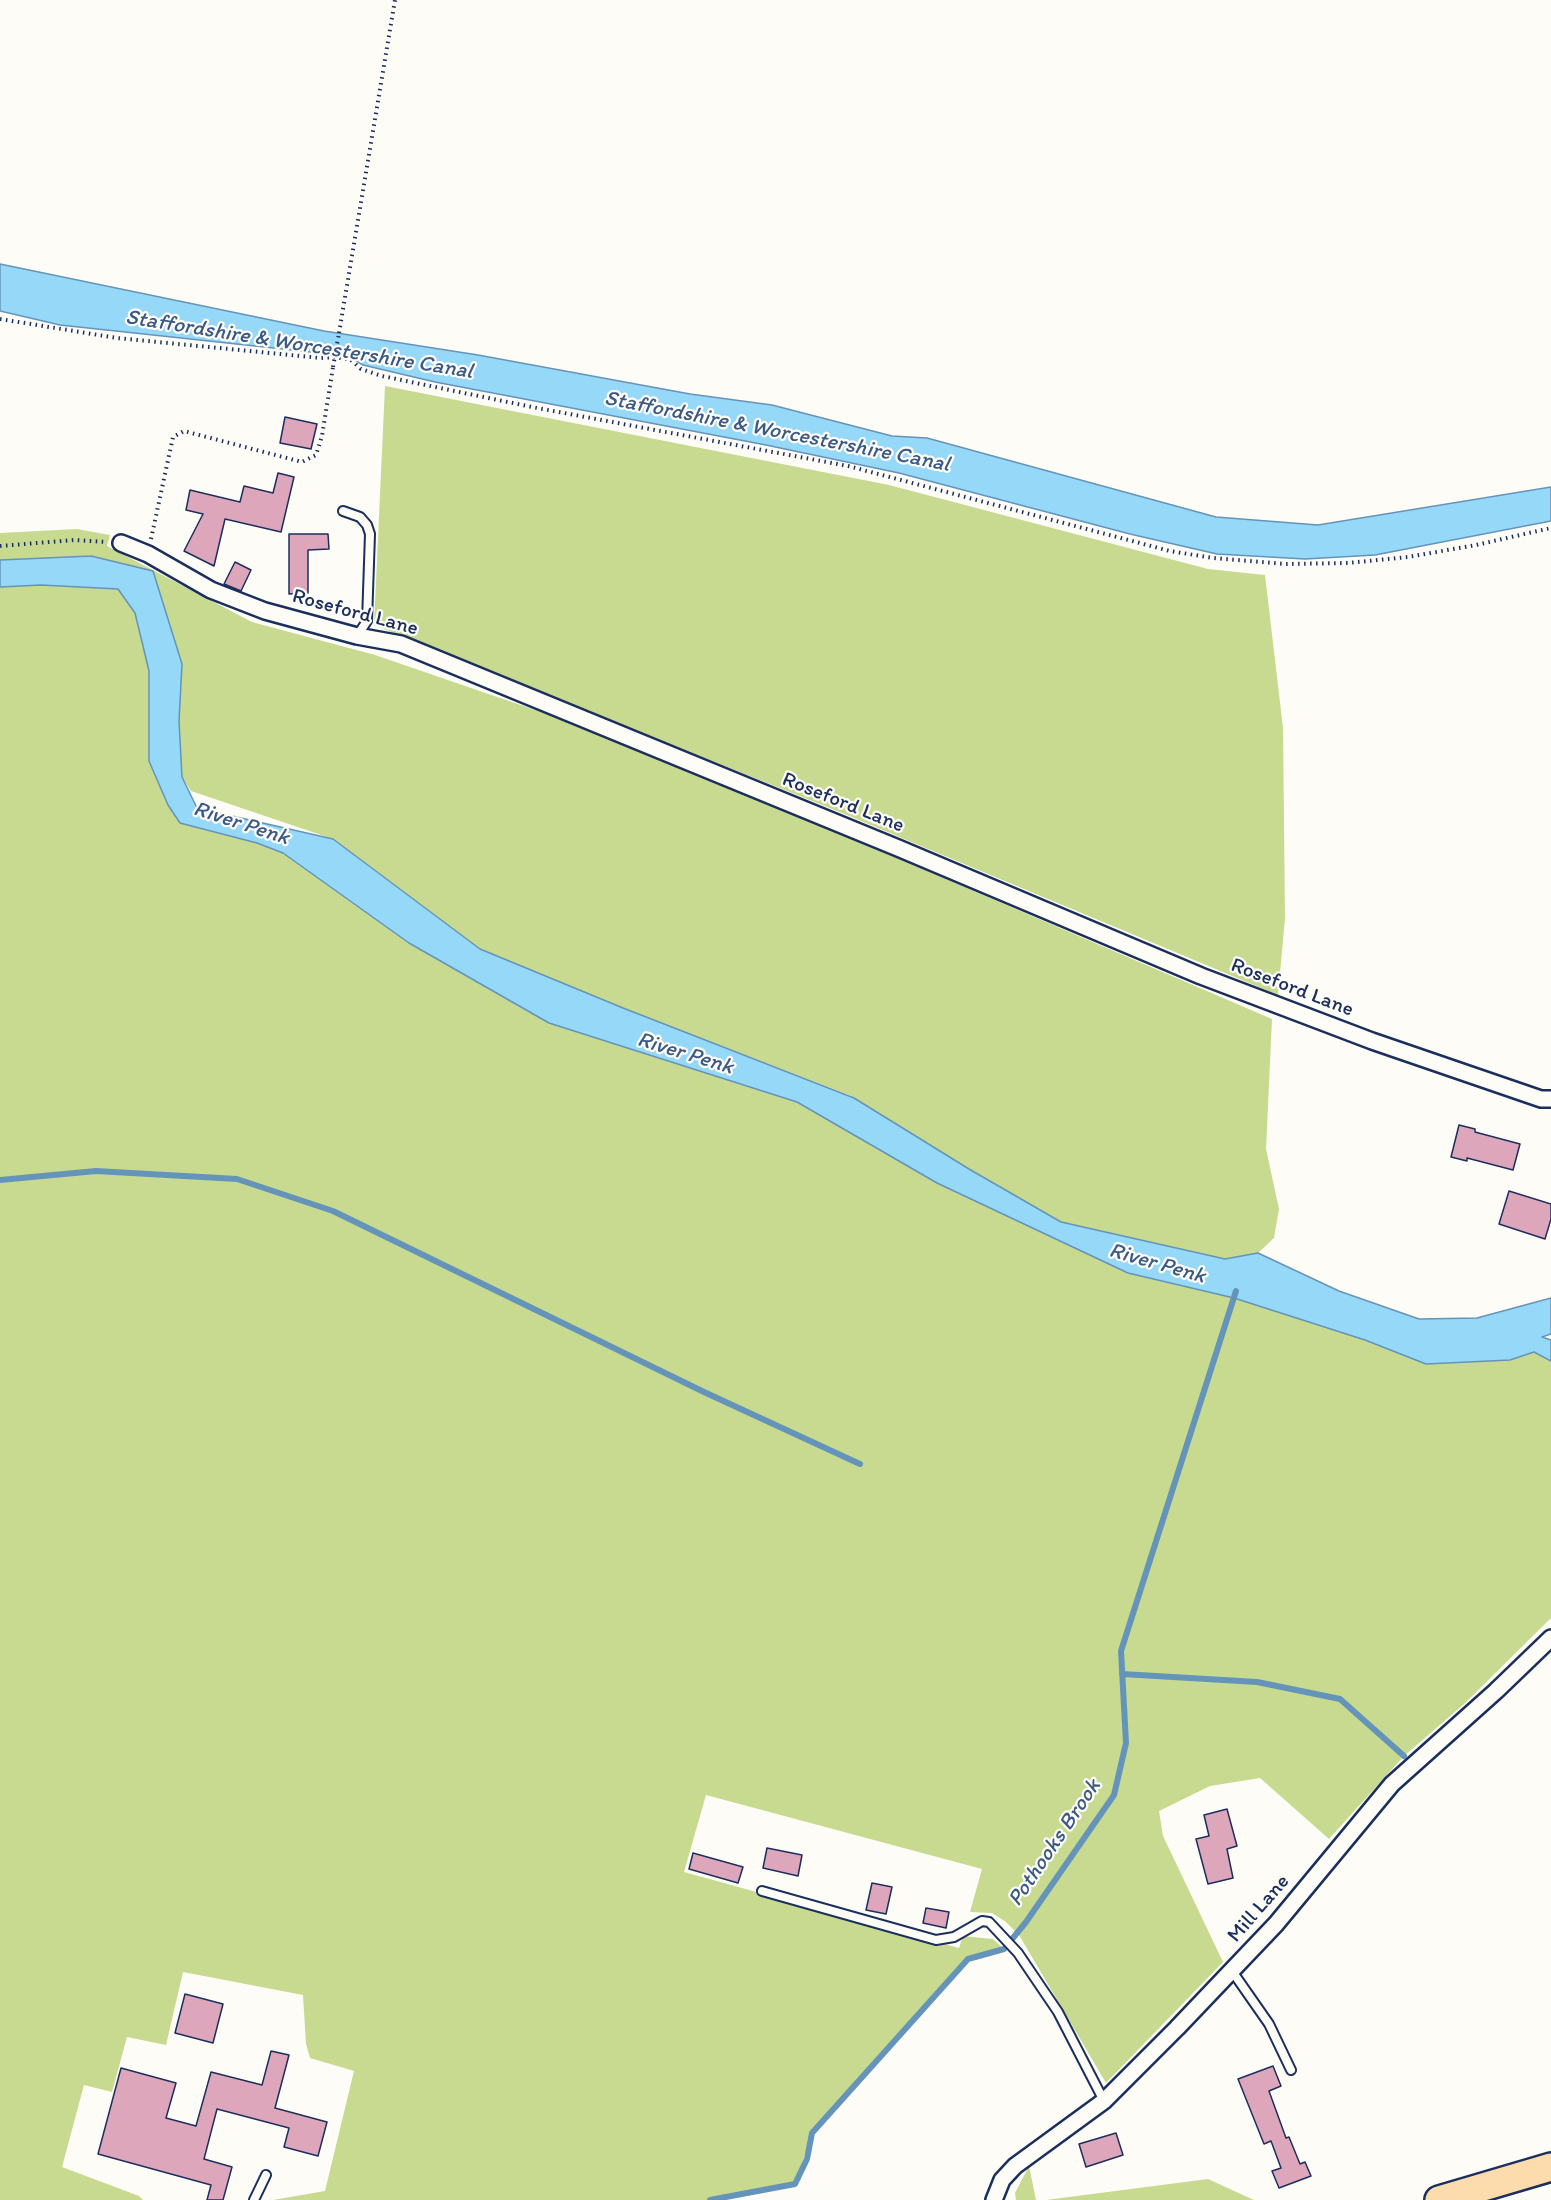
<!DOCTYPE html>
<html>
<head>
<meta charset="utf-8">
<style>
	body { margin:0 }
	canvas { display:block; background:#fdfcf7 }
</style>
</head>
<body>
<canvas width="1551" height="2200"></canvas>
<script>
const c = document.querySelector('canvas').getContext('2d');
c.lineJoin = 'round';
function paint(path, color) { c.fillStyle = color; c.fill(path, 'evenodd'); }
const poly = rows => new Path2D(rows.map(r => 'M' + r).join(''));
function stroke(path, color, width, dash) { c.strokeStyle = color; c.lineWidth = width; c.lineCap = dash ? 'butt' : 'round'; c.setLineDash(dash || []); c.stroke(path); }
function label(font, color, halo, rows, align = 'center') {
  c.font = font + ' Itim,sans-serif'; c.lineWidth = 4.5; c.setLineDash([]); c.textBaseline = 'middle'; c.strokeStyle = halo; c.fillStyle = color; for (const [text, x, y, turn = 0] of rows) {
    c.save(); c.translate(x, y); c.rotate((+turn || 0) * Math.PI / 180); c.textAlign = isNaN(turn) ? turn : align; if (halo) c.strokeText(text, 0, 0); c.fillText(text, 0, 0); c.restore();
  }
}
paint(poly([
	[385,386,889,485,1208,569,1265,575,1283,728,1285,918,1278,995,842,813,374,625],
	[77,529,110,535,107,546,252,622,375,655,541,712,792,813,1272,1019,1266,1149,1279,1209,1274,1238,1258,1253,1225,1259,1061,1222,969,1169,849,1095,623,1008,480,949,333,839,191,791,182,777,179,721,153,571,0,564,0,533],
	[47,585,118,589,135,613,149,671,149,761,168,805,283,853,549,1023,797,1102,937,1183,1128,1273,1234,1298,1365,1340,1426,1364,1510,1360,1534,1352,1551,1361,1551,1618,1464,1704,1404,1756,1329,1839,1260,1778,1210,1786,1159,1811,1163,1836,1223,1962,1106,2083,1019,1935,1006,1922,992,1913,970,1912,982,1869,706,1795,684,1872,959,1948,963,1936,993,1939,1004,1949,968,1959,812,2133,795,2184,710,2200,273,2200,325,2191,354,2071,310,2058,306,2044,303,1995,183,1972,166,2045,127,2037,112,2092,84,2085,62,2167,139,2196,143,2200,0,2200,0,587],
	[1029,2166,1036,2200,1016,2200,1015,2193],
	[1208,2179,1254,2200,1046,2200]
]), '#c8da8f');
const water = poly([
	[0,264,324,331,478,355,690,394,772,405,892,436,927,438,1216,517,1318,525,1551,487,1551,521,1375,555,1305,559,1217,554,1130,534,899,473,766,445,435,382,363,365,348,356,60,325,0,311,0,264],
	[91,556,153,571,182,664,179,721,182,777,197,808,333,839,480,949,623,1008,854,1098,969,1169,1061,1222,1225,1259,1258,1253,1339,1291,1419,1319,1477,1318,1551,1298,1551,1334,1542,1337,1551,1340,1551,1361,1534,1352,1510,1360,1426,1364,1365,1340,1234,1298,1128,1273,937,1183,797,1102,549,1023,409,943,283,853,257,843,180,823,168,805,149,761,149,671,135,613,118,589,41,585,0,587,0,560,91,556]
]);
paint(water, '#96d8f8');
stroke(water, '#6594ba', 1.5);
stroke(poly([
	[0,1180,96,1171,237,1179,333,1211,704,1392,860,1464],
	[1122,1674,1257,1682,1340,1699,1404,1756],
	[710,2200,795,2184,807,2159,812,2133,968,1959,1004,1949,1026,1922,1114,1795,1126,1743,1121,1651,1236,1291]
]), '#6594ba', 6);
const building = poly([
	[285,417,317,424,311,449,280,443,285,417],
	[278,473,294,477,281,532,225,519,214,566,184,551,203,514,186,510,190,490,240,502,244,486,273,493,278,473],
	[289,534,328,534,329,549,308,550,308,593,289,594,289,534],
	[235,562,251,570,241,591,224,584,235,562],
	[1459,1125,1475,1129,1475,1132,1520,1144,1513,1170,1467,1158,1467,1161,1451,1157,1459,1125],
	[1509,1191,1551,1204,1551,1219,1545,1239,1499,1224,1509,1191],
	[1227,1809,1237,1846,1227,1849,1233,1878,1208,1884,1196,1839,1209,1836,1204,1815,1227,1809],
	[767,1848,802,1855,798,1876,763,1868,767,1848],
	[693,1853,743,1867,738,1883,689,1869,693,1853],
	[872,1883,892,1887,886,1914,866,1910,872,1883],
	[926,1908,949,1912,946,1928,923,1923,926,1908],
	[185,1994,223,2004,213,2043,175,2033,185,1994],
	[271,2051,289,2055,275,2108,327,2122,318,2156,284,2147,289,2128,217,2109,204,2159,232,2167,223,2200,207,2200,211,2185,98,2154,121,2068,176,2083,166,2118,196,2126,211,2072,262,2085,271,2051],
	[1273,2066,1281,2086,1269,2091,1286,2138,1289,2137,1300,2164,1305,2162,1311,2176,1279,2188,1272,2171,1281,2168,1271,2141,1264,2144,1238,2079,1273,2066],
	[1116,2133,1123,2155,1086,2167,1079,2144,1116,2133]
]);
paint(building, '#dda6bb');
stroke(building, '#1b2f5e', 1.5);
const lane = poly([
	[343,511,360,517,367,525,370,534,367,621,357,636],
	[762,1891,936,1940,954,1937,982,1921,989,1922,1018,1953,1058,2012,1104,2101],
	[1232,1971,1269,2024,1291,2070],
	[254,2200,266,2175]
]);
const street = poly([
	[121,543,148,554,211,590,265,611,357,636,401,644,898,848,1201,976,1372,1041,1541,1099,1551,1099],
	[994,2200,1002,2180,1015,2166,1104,2101,1177,2028,1276,1924,1392,1784,1496,1691,1551,1638]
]);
const highway = poly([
	[1439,2200,1551,2167]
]);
stroke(lane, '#1b2f5e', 12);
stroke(street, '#1b2f5e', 20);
stroke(highway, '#1b2f5e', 32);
stroke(poly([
	[0,319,117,338,321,358,336,357,351,360,361,369,382,376,532,407,848,466,1170,551,1213,558,1285,564,1348,563,1408,557,1476,545,1551,528],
	[339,333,395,0],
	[151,539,173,437,184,431,302,462,316,455,322,436,333,367],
	[0,546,74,540,107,542]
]), '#1b2f5e', 4, [1.5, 4.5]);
stroke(lane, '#fdfcf7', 8);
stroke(street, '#fdfcf7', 15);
stroke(highway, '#fcdcac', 27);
stroke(poly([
	[333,367,339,333]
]), '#1b2f5e', 4, [1.5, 4.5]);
label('21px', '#1b2f5e', '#fdfcf7', [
	["Roseford Lane",355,613,15],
	["Roseford Lane",843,803,22],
	["Roseford Lane",1292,988,21],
	["Mill Lane",1259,1909,-49]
]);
label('italic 22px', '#3a5984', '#fdfcf7', [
	["Staffordshire & Worcestershire Canal",299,345,9],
	["Staffordshire & Worcestershire Canal",777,432,11],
	["River Penk",241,824,18],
	["River Penk",685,1054,17],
	["River Penk",1157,1264,16],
	["Pothooks Brook",1055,1843,-56]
]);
</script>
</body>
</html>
